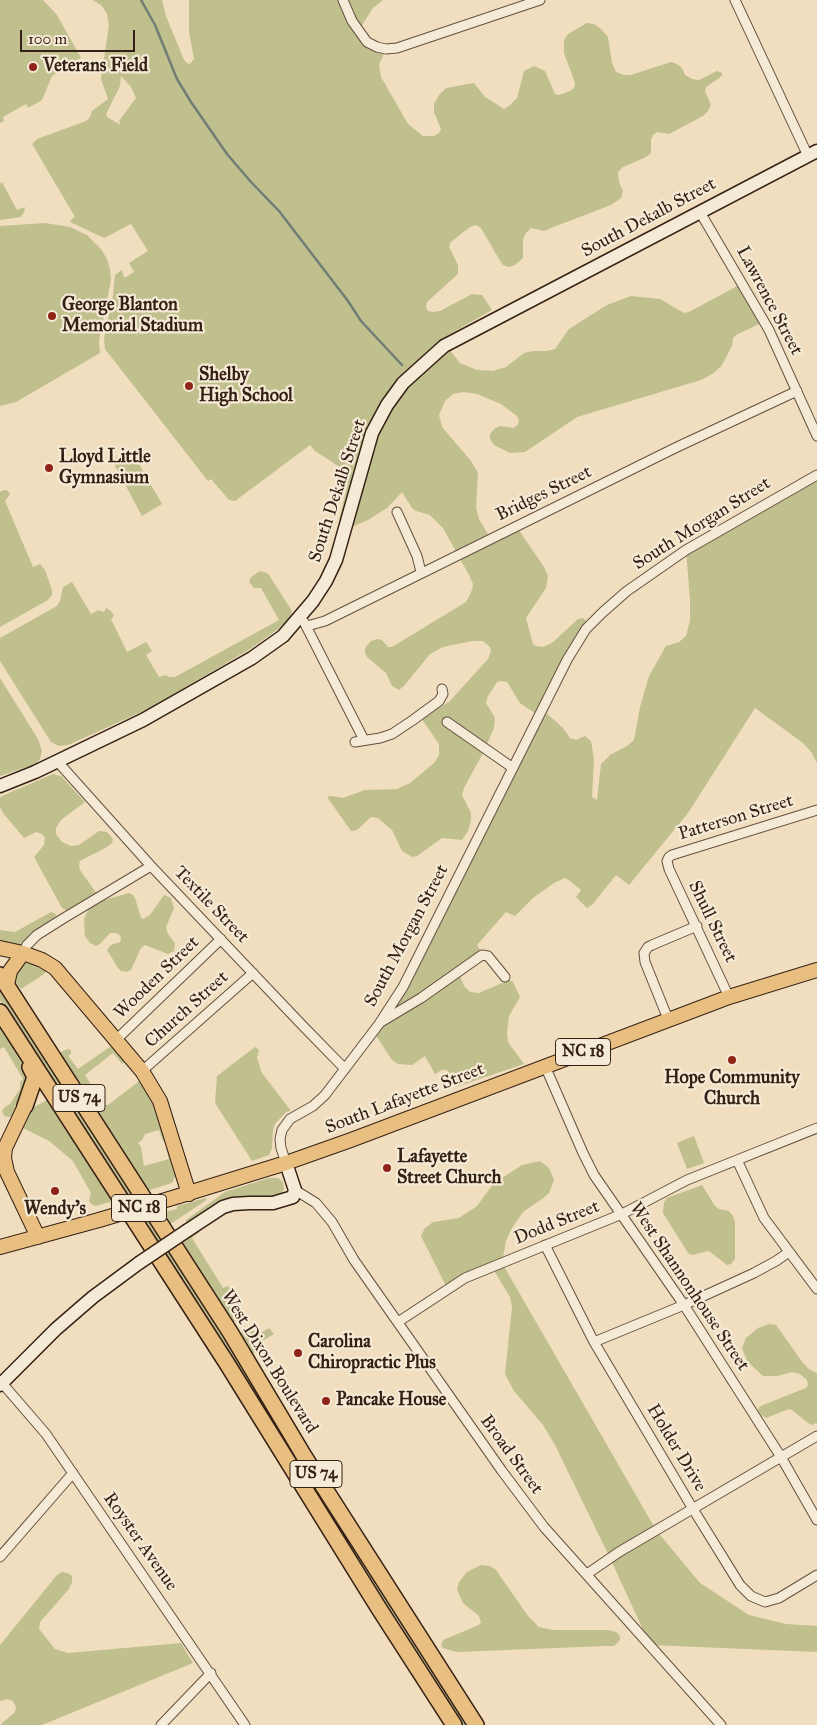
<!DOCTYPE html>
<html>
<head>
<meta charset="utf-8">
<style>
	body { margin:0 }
	#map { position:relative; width:817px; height:1725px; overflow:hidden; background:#f0debf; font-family:"IM FELL Great Primer",serif }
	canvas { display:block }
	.scale { position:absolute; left:20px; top:30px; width:115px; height:22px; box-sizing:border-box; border:2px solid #352015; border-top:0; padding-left:6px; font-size:15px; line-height:18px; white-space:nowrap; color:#352015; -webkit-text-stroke:4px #f5ead5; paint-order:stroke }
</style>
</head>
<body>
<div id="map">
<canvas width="817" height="1725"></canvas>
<div class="scale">100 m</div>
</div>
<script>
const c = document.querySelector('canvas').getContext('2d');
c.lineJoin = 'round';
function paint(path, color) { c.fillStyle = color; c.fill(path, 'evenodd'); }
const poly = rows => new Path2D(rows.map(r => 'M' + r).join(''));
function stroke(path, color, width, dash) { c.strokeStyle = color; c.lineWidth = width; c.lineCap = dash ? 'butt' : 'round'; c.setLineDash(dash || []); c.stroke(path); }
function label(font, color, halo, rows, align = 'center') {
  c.font = font + ' "IM FELL Great Primer",serif'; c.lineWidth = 4.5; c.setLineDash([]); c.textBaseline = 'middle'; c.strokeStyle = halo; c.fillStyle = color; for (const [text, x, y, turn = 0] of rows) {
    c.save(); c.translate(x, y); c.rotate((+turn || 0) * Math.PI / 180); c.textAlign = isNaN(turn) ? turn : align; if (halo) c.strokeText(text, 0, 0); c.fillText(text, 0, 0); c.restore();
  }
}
paint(poly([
	[0,0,43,0,57,15,81,58,52,76,42,100,28,108,26,104,3,117,4,121,0,123],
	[93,0,162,0,166,16,184,60,187,63,190,64,194,59,189,32,189,0,383,0,373,8,357,33,385,51,379,65,381,77,408,124,423,136,434,136,439,133,441,129,434,112,434,104,439,95,446,88,474,83,485,97,504,109,509,106,517,98,524,71,534,66,545,71,555,94,559,95,570,91,574,88,575,83,564,53,564,40,568,34,587,23,594,24,601,29,608,37,612,63,616,72,624,75,631,75,671,62,677,64,682,68,685,75,692,79,699,80,717,71,722,73,722,75,719,78,706,87,705,91,711,105,708,111,703,116,669,134,657,132,653,135,651,140,651,153,646,157,623,167,618,172,619,182,623,191,621,198,611,205,551,228,544,231,531,228,526,233,523,239,523,258,515,265,509,267,503,265,499,259,481,228,476,225,470,227,451,242,449,247,458,265,458,274,427,302,426,307,428,311,433,312,440,311,472,294,482,295,492,310,441,339,460,363,477,370,493,371,506,367,524,353,533,351,547,351,555,349,569,329,607,305,631,296,660,299,684,313,689,312,739,285,761,323,736,335,733,338,732,346,722,365,714,373,701,380,577,417,525,452,510,453,494,445,490,439,490,434,494,429,500,426,514,428,518,424,519,420,517,416,501,404,477,394,464,392,453,394,445,401,439,415,442,427,471,461,478,473,476,508,479,519,490,538,516,526,544,567,548,576,546,588,526,618,533,644,536,646,543,647,552,643,578,619,583,618,587,622,566,653,536,714,520,703,507,682,501,681,497,682,488,696,486,703,495,718,494,728,485,749,464,788,462,795,471,813,471,820,468,831,462,840,442,838,417,856,412,857,402,851,392,830,378,818,371,817,357,830,351,831,327,797,331,796,343,798,365,790,397,789,410,783,434,763,439,755,439,744,421,718,449,702,488,659,491,651,490,647,483,641,472,641,443,647,430,654,404,686,399,690,392,686,386,673,367,657,365,653,365,648,371,641,378,639,382,640,388,647,392,647,466,602,472,590,473,584,469,575,443,528,430,515,416,511,412,508,402,492,387,508,368,520,354,526,339,520,348,483,346,471,315,451,310,445,235,501,229,500,211,479,208,481,105,349,104,338,113,295,115,275,122,270,124,277,126,277,134,272,129,263,148,251,131,224,104,238,70,222,71,220,75,217,32,144,37,139,86,121,90,117,92,111,108,99,101,79,109,25,107,14,102,6],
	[121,76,131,87,136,98,119,121,121,125,107,117,106,114,120,86],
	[2,182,17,210,25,207,24,212,21,217,0,220,0,184],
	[45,223,70,227,87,235,101,249,107,259,110,269,111,280,99,341,100,353,16,402,0,406,0,226],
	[131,450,162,504,142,516,112,460],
	[817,475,817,763,812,753,803,743,755,708,688,813,629,885,616,875,592,905,587,908,576,897,581,890,570,881,565,878,554,883,533,898,515,916,506,912,477,945,480,950,473,961,458,971,464,986,470,992,479,993,509,980,513,982,520,997,509,1016,507,1032,508,1042,524,1064,456,1087,447,1070,442,1070,435,1074,425,1056,412,1065,398,1064,392,1060,373,1031,379,1024,543,710,563,728,570,738,576,740,585,736,591,741,594,759,592,797,597,800,601,764,610,755,627,746,634,740,640,707,649,676,666,646,679,642,686,636,690,621,690,600,686,550],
	[4,490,7,490,10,494,5,501,33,567,40,564,45,570,52,590,52,595,48,600,0,627,0,492],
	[260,571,267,573,269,575,292,611,290,618,278,629,250,649,150,708,68,745,59,746,51,742,0,661,0,638,57,606,60,601,63,587,72,582,91,614,98,610,104,612,106,608,111,611,114,616,111,619,127,652,146,642,152,651,146,655,159,677,165,675,169,677,175,677,279,620,261,588,254,588,249,582,251,577],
	[0,678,38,739,42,751,40,759,36,764,0,776],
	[53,774,61,776,85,802,61,820,56,828,56,834,62,842,71,846,79,845,99,831,107,832,113,839,112,843,107,847,80,861,79,865,80,870,97,894,71,910,66,910,62,908,34,857,44,845,45,838,42,834,36,832,24,838,3,813,0,807,0,798,2,796],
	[129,893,133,895,135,898,141,918,143,919,150,915,164,895,171,898,174,908,166,927,168,934,175,943,174,951,168,954,145,945,141,948,131,970,127,972,121,971,118,968,107,950,111,945,120,942,121,939,120,935,116,933,110,933,100,944,96,946,90,943,85,936,84,919,90,906,97,902],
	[51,912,56,914,54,921,30,935,20,945,16,947,0,944,0,930,15,932],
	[33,961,49,968,43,975,21,989,16,983,16,973,22,965,26,962],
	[0,989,74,1104,107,1149,472,1725,460,1725,102,1157,0,1000],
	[0,1019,29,1069,31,1078,14,1115,9,1117,4,1116,2,1111,5,1107,10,1104,20,1089,20,1082,23,1079,4,1047,0,1049],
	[114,1044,128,1060,122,1064,113,1053,85,1075,98,1096,92,1101,87,1099,60,1055,61,1052,67,1049,71,1050,71,1054,68,1056,78,1069],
	[255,1047,259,1050,257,1058,262,1073,291,1111,286,1112,275,1124,273,1130,272,1148,269,1155,252,1161,215,1103,217,1076],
	[142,1079,151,1091,165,1141,163,1141,159,1130,145,1134,142,1140,138,1143,141,1147,144,1166,169,1159,166,1148,168,1147,176,1175,172,1183,146,1191,96,1111,104,1105,108,1105],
	[47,1100,50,1101,117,1200,96,1206,92,1205,89,1201,91,1193,73,1161,49,1141,21,1127,32,1108],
	[694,1136,704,1163,687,1169,677,1143],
	[540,1161,549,1168,554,1180,549,1193,542,1199,523,1212,512,1228,506,1241,502,1263,656,1530,700,1583,749,1615,786,1624,817,1626,817,1652,650,1645,610,1558,555,1445,543,1425,514,1391,505,1374,512,1307,510,1297,492,1267,447,1288,421,1236,425,1228,433,1222,459,1218,477,1206,493,1184,522,1165],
	[269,1178,278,1178,283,1182,284,1189,280,1195,186,1224,186,1220,225,1192],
	[702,1185,715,1206,719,1209,729,1211,733,1216,735,1222,735,1259,731,1264,727,1265,709,1251,692,1255,688,1253,663,1213,664,1202,667,1198],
	[205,1198,207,1199,205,1201,166,1227,158,1214,177,1209,177,1206],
	[198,1229,200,1232,192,1238,223,1288,228,1286,230,1288,231,1290,228,1293,240,1313,240,1317,236,1321,230,1322,177,1242],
	[769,1324,776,1325,803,1363,810,1370,817,1373,817,1423,812,1425,808,1423,792,1410,789,1409,766,1418,761,1415,758,1410,759,1407,763,1405,806,1388,808,1385,807,1380,800,1374,792,1372,778,1376,763,1376,747,1361,742,1348,746,1338,758,1328],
	[245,1328,251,1329,259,1334,269,1328,274,1334,261,1342,265,1349,251,1354,239,1335],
	[481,1565,490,1566,496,1570,528,1616,539,1627,553,1630,608,1630,616,1632,620,1636,620,1640,614,1646,605,1646,457,1652,443,1648,441,1646,443,1640,479,1625,481,1622,479,1616,463,1603,457,1590,459,1582,467,1572],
	[62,1572,68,1573,72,1576,72,1582,69,1589,40,1622,39,1629,55,1649,68,1653,181,1643,193,1663,42,1725,0,1725,15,1712,16,1707,13,1701,7,1699,0,1701,0,1645,57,1575]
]), '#c0bf8e');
stroke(poly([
	[141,0,155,25,177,79,191,102,227,154,251,182,279,211,348,301,361,321,402,365]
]), '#727e75', 2.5);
const street = poly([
	[343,0,352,21,367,42,377,47,386,49,397,48,540,0],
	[735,0,808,156],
	[700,212,769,330,817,436],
	[397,512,417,556,421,572],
	[304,622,364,740],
	[307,626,325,621,675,448,797,391],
	[447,722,513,768],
	[355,742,380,738,392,734,413,720,439,701,443,694,442,689],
	[57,761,151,866,303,1026,345,1069],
	[23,953,27,945,37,935,64,918,151,866],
	[729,997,669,869,667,861,669,857,672,855,817,810],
	[668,1019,645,962,644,953,648,947,652,945,697,926],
	[381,1022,421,998,482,955,488,956,505,977],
	[116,1040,221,939],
	[545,1066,583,1153,594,1175,684,1305,781,1457,817,1520],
	[142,1071,253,973],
	[737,1160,764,1218,817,1289],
	[286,1163,281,1148,280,1139,282,1130,290,1119,313,1106,325,1095,379,1024,403,987,567,660,586,629,603,612,627,591,686,550,817,475],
	[295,1190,316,1203,332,1222,354,1260,502,1471,544,1527,721,1725],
	[545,1245,594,1342,693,1509,740,1585,751,1596,765,1602,779,1598,817,1575],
	[398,1322,465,1278,622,1214,687,1180,817,1128],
	[594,1342,684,1305,754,1273,776,1261,789,1252],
	[2,1383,46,1434,245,1725],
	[0,1557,73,1473],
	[587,1574,619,1552,817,1436],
	[161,1725,211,1673]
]);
const secondary = poly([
	[0,786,35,772,143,720,252,658,283,636,313,601,326,581,336,560,372,433,387,405,403,383,444,346,817,151],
	[188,1230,223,1207,233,1204,249,1203,273,1203,293,1197,295,1190,286,1163],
	[0,1385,56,1329,93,1297,139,1263]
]);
const primary = poly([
	[0,948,23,953,42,960,55,968,142,1071,160,1101,189,1194],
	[7,985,10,971,23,953],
	[25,1106,5,1148,4,1158,7,1172,38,1237],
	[179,1196,286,1163,351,1140,729,997,817,970],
	[0,1247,99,1220]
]);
const highway = poly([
	[0,975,230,1332,304,1456,476,1725],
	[0,1012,226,1362,378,1607,454,1725],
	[25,1106,35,1077,30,1067]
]);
stroke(street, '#645040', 11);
stroke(secondary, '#352015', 15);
stroke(primary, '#352015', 16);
stroke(highway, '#352015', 18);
stroke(street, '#f5ead5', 9);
stroke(secondary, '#f5ead5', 12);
stroke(primary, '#e8bf80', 14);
stroke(highway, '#e8bf80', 15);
const secondaryBridge = poly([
	[139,1263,188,1230]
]);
const primaryBridge = poly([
	[99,1220,179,1196]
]);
stroke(secondaryBridge, '#352015', 15, []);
stroke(primaryBridge, '#352015', 16, []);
stroke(secondaryBridge, '#f5ead5', 12);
stroke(primaryBridge, '#e8bf80', 14);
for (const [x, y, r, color] of [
	[33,67,5,"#8f2418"],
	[52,316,5,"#8f2418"],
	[189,386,5,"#8f2418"],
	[49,468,5,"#8f2418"],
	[732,1060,5,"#8f2418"],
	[387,1168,5,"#8f2418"],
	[55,1191,5,"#8f2418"],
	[298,1353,5,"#8f2418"],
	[326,1401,5,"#8f2418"]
]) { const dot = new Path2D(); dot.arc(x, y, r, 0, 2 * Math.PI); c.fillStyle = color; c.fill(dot); stroke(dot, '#f5ead5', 2); }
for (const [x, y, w] of [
	[583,1052,55],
	[79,1098,52],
	[139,1208,55],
	[316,1474,52]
]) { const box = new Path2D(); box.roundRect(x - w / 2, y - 13.5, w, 27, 4); c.fillStyle = '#f5ead5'; c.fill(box); stroke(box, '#352015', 1); }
label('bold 16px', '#352015', null, [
	["NC 18",583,1052],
	["US 74",79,1098],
	["NC 18",139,1208],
	["US 74",316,1474]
]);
label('bold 18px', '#352015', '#f5ead5', [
	["Veterans Field",43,67],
	["George Blanton",62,306],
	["Memorial Stadium",62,327],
	["Shelby",199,376],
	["High School",199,397],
	["Lloyd Little",59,458],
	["Gymnasium",59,479],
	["Hope Community",732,1079,"center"],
	["Church",732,1100,"center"],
	["Lafayette",397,1158],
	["Street Church",397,1179],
	["Wendy's",55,1210,"center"],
	["Carolina",308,1343],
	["Chiropractic Plus",308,1364],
	["Pancake House",336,1401]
], 'left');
label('18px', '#352015', '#f5ead5', [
	["South Dekalb Street",649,218,-28],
	["Lawrence Street",769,301,62],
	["South Dekalb Street",338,491,-72],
	["Bridges Street",544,494,-26],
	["South Morgan Street",702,524,-32],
	["Patterson Street",736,818,-17],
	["Textile Street",211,905,46],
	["Shull Street",712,922,64],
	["South Morgan Street",407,936,-62],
	["Wooden Street",157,978,-44],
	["Church Street",187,1010,-42],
	["South Lafayette Street",405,1099,-21],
	["Dodd Street",557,1223,-22],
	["West Shannonhouse Street",689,1287,56],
	["West Dixon Boulevard",269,1362,58],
	["Holder Drive",676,1448,59],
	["Broad Street",511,1455,54],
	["Royster Avenue",140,1542,55]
]);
</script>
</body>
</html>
